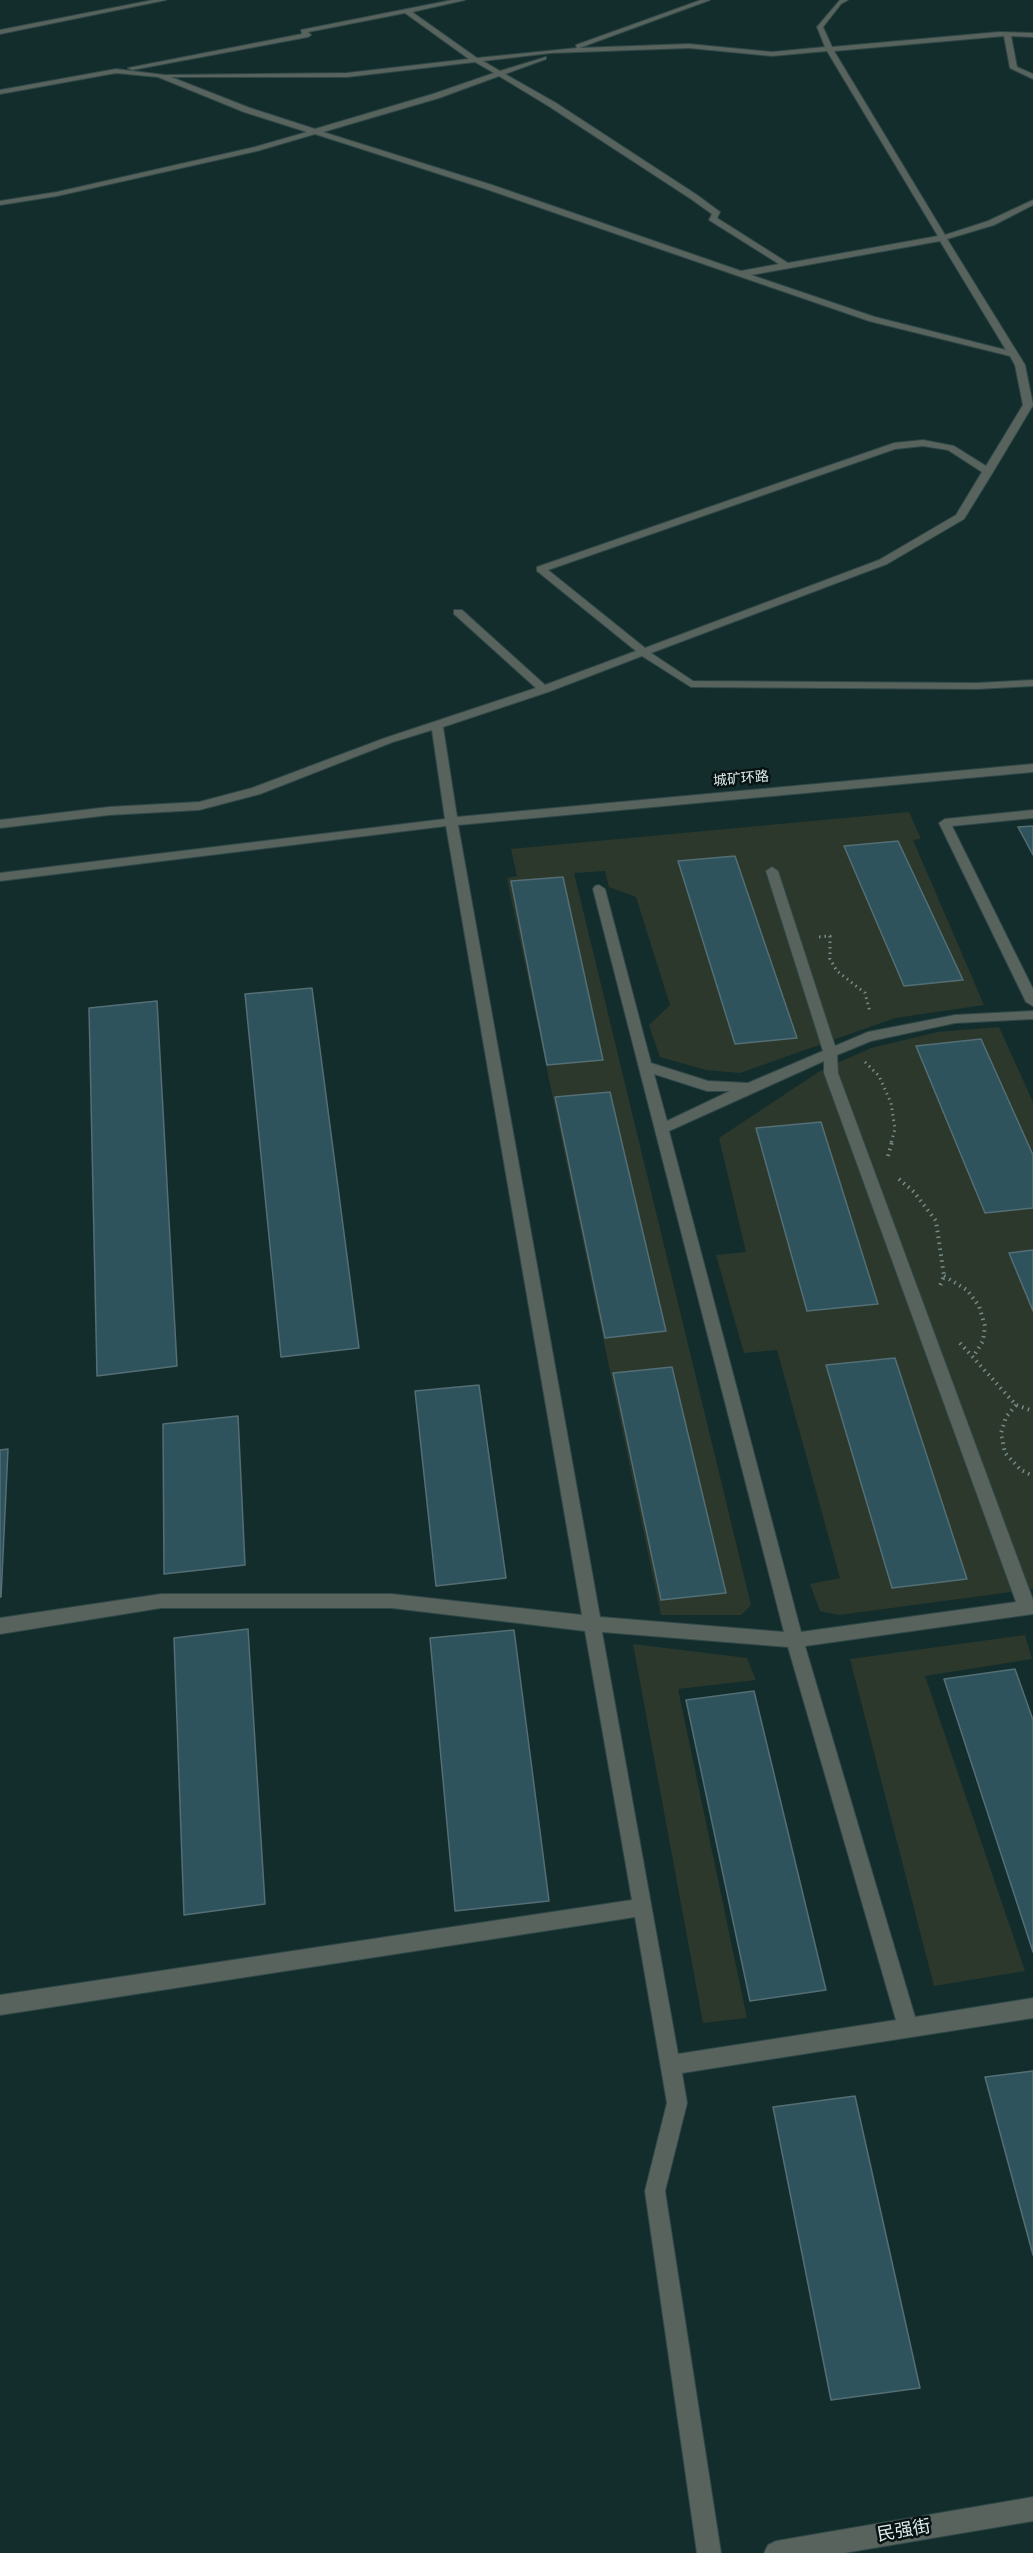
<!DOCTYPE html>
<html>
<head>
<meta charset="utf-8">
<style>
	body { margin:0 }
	canvas { display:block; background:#132d2c }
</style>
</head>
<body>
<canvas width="1033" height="2553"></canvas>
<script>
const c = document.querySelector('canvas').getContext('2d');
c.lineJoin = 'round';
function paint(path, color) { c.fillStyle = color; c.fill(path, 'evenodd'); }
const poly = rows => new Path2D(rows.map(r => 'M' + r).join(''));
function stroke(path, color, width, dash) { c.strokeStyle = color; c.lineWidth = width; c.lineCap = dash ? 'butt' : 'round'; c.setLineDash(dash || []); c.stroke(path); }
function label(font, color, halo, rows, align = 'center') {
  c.font = font + ' "Noto Sans","Noto Sans SC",sans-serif'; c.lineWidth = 5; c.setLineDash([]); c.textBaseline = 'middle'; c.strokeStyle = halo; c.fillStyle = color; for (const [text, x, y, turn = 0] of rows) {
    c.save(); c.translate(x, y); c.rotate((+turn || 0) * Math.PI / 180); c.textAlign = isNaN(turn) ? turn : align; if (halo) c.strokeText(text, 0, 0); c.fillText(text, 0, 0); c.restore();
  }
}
paint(poly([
	[909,812,921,839,913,840,984,1005,895,1018,740,1073,706,1070,660,1057,649,1025,670,1005,636,897,609,887,605,871,574,873,751,1605,741,1615,661,1615,507,878,517,876,511,849],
	[563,877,603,1060,547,1065,511,881],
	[610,1092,666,1331,606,1338,555,1097],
	[672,1367,726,1592,661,1600,613,1373],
	[999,1027,1033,1102,1033,1155,981,1040,916,1047,985,1213,1033,1208,1033,1250,1009,1254,1033,1311,1033,1589,839,1615,820,1611,810,1584,840,1578,777,1350,744,1353,716,1255,746,1252,719,1138,820,1071,871,1048,938,1032],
	[821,1122,878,1304,807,1311,756,1128],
	[895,1358,967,1578,967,1579,892,1587,826,1365],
	[1025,1635,1032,1659,925,1676,1025,1971,934,1986,850,1659],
	[633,1644,747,1658,756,1680,678,1689,747,2018,703,2023]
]), '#2b382b');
const building = poly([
	[1033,826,1033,855,1018,827,1033,826],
	[898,841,963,980,904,986,844,846,898,841],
	[735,856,797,1038,735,1044,678,861,735,856],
	[563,877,603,1060,547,1065,511,881,563,877],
	[312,988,359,1348,281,1357,245,994,312,988],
	[157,1001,177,1366,97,1376,89,1008,157,1001],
	[981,1039,1033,1155,1033,1208,985,1213,916,1046,981,1039],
	[610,1092,666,1331,605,1338,555,1097,610,1092],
	[821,1122,878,1304,807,1311,756,1128,821,1122],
	[1033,1250,1033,1311,1009,1253,1033,1250],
	[895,1358,967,1579,892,1588,826,1365,895,1358],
	[672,1367,726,1593,661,1600,613,1373,672,1367],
	[479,1385,506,1578,436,1586,415,1391,479,1385],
	[238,1416,245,1565,164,1574,163,1424,238,1416],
	[8,1449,1,1597,0,1597,0,1450,8,1449],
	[248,1629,265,1904,184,1915,174,1638,248,1629],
	[514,1630,549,1901,455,1911,430,1638,514,1630],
	[1015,1669,1033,1720,1033,1952,944,1679,1015,1669],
	[754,1691,826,1990,750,2001,686,1700,754,1691],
	[1033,2071,1033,2255,985,2077,1033,2071],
	[855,2096,920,2388,831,2400,773,2107,855,2096]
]);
paint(building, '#2f535c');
stroke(building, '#546e75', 1.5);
const minor = poly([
	[153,0,166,0,0,34,0,30,153,0],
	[452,0,465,0,412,12,477,58,577,48,576,45,701,0,710,0,579,48,689,44,772,52,825,47,817,27,840,0,848,0,841,4,823,27,832,47,999,32,1033,33,1033,37,1011,36,1017,67,1033,74,1033,79,1010,68,1004,36,834,51,945,235,988,221,1033,200,1033,205,994,225,947,239,1025,365,1033,405,993,472,964,519,887,564,651,653,693,681,977,683,1033,680,1033,686,977,689,691,687,642,656,548,692,443,727,457,817,1033,764,1033,772,458,825,600,1617,784,1632,593,889,595,886,599,885,605,889,651,1063,708,1081,748,1083,823,1051,766,871,772,867,778,871,835,1046,868,1032,955,1015,1033,1011,1033,1019,955,1023,871,1041,837,1055,838,1073,1033,1600,1033,1614,805,1646,915,2017,1033,1998,1033,2018,682,2073,687,2103,665,2191,721,2553,697,2553,645,2191,667,2103,635,1917,0,2015,0,1995,632,1900,585,1631,392,1608,161,1608,0,1634,0,1618,161,1594,392,1594,582,1615,446,826,0,881,0,873,445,819,432,730,393,742,260,794,199,810,109,815,0,828,0,820,109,807,199,802,252,788,385,738,536,688,454,614,454,610,462,610,545,685,636,651,537,571,537,567,894,443,923,440,954,446,986,466,1023,405,1015,365,1010,356,869,321,486,189,315,134,257,151,57,196,0,205,0,201,57,192,255,147,307,132,244,112,158,77,116,73,0,94,0,90,116,69,165,75,347,73,469,59,405,13,308,32,311,35,308,37,132,70,128,68,302,34,301,30,452,0],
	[689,48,772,56,827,51,938,236,788,263,717,218,720,212,697,195,556,103,505,74,546,59,546,57,500,71,483,61,551,53,689,48],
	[475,62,494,73,433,94,315,129,250,108,171,77,347,77,475,62],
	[499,76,550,107,691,199,712,214,709,220,779,264,741,271,492,185,323,132,439,98,499,76],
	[940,241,1006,350,875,317,751,275,940,241],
	[923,446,948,450,982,472,956,515,879,560,645,648,548,570,895,449,923,446],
	[824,1061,824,1073,1016,1602,801,1632,669,1131,824,1061],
	[654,1074,707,1091,730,1091,667,1121,654,1074],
	[602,1632,788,1647,896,2020,678,2054,602,1632],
	[1033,810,1033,818,952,826,1033,989,1033,1006,1026,1002,939,823,945,819,1033,810],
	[1033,2497,1033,2521,844,2553,764,2553,768,2545,776,2541,1033,2497]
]);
stroke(minor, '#2f4847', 2);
stroke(poly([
	[819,937,830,936,830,959,837,971,865,993,870,1012],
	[865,1062,879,1076,891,1103,895,1129,891,1143]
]), '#768b8a', 3, [1.5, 4]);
stroke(poly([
	[888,1156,892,1142],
	[899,1179,914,1192,936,1221,944,1276,939,1288],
	[944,1276,967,1290,979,1306,985,1326,983,1341,973,1357],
	[960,1343,1016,1405,1033,1411],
	[1016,1405,1006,1417,1001,1433,1005,1453,1021,1470,1033,1476]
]), '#768b8a', 4, [1.5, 4.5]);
paint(minor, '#58635e');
label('14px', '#ddeceb', '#081313', [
	["城矿环路",741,779,-5]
]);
label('18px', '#ddeceb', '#081313', [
	["民强街",904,2531,-10]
]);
</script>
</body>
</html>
